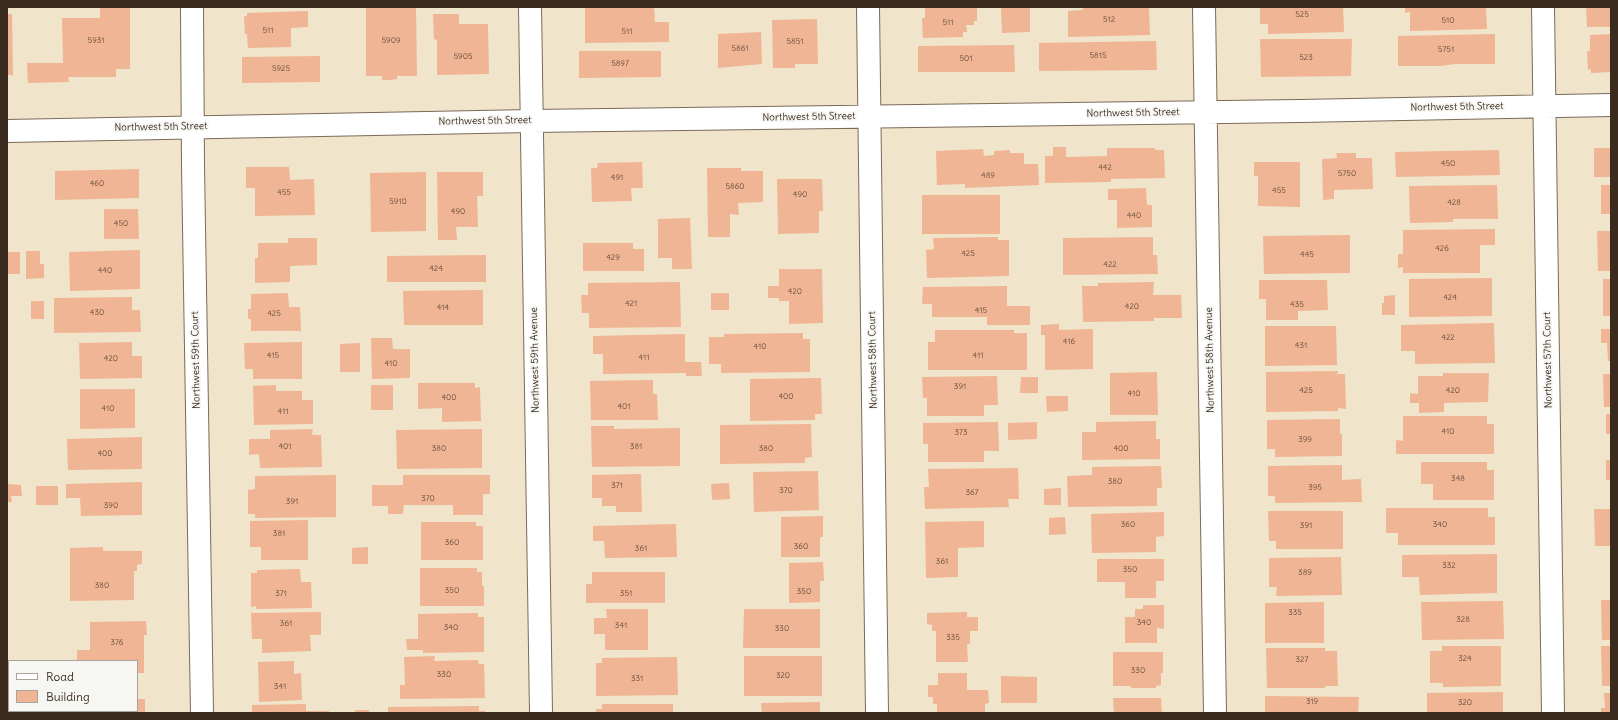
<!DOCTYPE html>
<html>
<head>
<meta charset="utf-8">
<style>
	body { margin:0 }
	#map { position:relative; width:1618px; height:720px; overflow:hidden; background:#f0e4ca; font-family:Delius,sans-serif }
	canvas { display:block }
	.frame { position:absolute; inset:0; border:8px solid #3b2a1e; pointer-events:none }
	.legend { position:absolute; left:8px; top:660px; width:130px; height:52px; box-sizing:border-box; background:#f6f6f2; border:1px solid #aba49d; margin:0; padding:5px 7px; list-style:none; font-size:12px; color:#3b2a1e }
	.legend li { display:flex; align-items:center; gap:8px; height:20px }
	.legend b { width:20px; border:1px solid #aba49d }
</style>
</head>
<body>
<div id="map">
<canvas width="1618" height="720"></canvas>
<div class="frame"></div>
<ul class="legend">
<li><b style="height:5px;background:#fff"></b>Road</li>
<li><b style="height:11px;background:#f0b594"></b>Building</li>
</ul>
</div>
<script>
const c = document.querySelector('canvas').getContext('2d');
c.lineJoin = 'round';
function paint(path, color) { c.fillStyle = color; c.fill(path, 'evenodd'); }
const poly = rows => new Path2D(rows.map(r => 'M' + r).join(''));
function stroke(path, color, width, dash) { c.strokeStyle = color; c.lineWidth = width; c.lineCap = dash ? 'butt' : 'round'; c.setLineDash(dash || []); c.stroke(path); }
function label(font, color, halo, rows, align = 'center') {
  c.font = font + ' Delius,sans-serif'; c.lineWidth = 3.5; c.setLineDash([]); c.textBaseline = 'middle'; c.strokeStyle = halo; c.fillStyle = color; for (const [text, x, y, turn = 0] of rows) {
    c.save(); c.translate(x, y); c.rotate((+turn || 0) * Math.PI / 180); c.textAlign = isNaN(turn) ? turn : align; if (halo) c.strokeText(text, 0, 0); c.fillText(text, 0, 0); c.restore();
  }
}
paint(poly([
	[366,7,416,7,417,76,397,76,397,79,390,80,382,80,382,76,366,76],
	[585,7,654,7,655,22,669,22,669,42,585,43],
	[925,7,977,8,977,21,974,21,974,25,966,25,967,32,963,32,963,37,923,38,922,18,925,18],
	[1001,7,1030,7,1030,32,1002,33],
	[1083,7,1149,7,1150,35,1068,37,1068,11,1083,10],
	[1260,7,1343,7,1344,32,1268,34,1268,24,1260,24],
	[1405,7,1486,7,1487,29,1410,31,1410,12,1405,13],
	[1586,7,1611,7,1611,27,1587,27],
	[100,8,130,8,130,69,116,69,116,77,68,77,69,82,28,83,27,63,63,63,62,18,100,18],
	[308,11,308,27,291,28,291,47,248,48,247,34,245,34,244,16,247,16,247,13],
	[7,14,12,14,13,75,7,75],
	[433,14,459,14,459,24,488,24,489,74,437,75,437,40,434,39],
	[817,19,818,64,795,64,795,68,773,68,772,20],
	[761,32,762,64,718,68,718,34],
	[1495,34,1495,64,1455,64,1440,66,1398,66,1398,36],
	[1611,34,1611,72,1591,73,1591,69,1588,70,1587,51,1590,51,1590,35],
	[1260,39,1352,39,1351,76,1261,77],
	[1156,41,1157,70,1039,71,1039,43],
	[1014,45,1015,72,918,72,918,46],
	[579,51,661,51,661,77,579,78],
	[320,56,320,82,242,83,242,57],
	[1053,147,1066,147,1066,157,1107,156,1107,148,1155,148,1155,150,1164,150,1165,178,1111,179,1111,182,1045,183,1045,156,1053,156],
	[1594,148,1611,148,1611,177,1594,177],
	[983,149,984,156,994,155,994,151,1010,150,1010,153,1024,153,1024,164,1038,164,1039,185,965,188,965,184,937,185,936,151],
	[1499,150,1500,175,1396,177,1395,152],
	[1336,153,1356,153,1356,158,1372,158,1373,189,1334,190,1334,199,1323,200,1322,159,1337,158],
	[642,162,643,188,631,188,632,201,592,202,591,168,597,168,598,163],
	[1254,162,1300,162,1300,207,1258,206,1258,176,1254,176],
	[246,167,289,167,290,180,314,179,315,215,255,216,255,188,246,188],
	[707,168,741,168,741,171,763,171,763,202,738,203,739,215,730,214,730,237,708,237],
	[139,169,139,198,55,200,55,171],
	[426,172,426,231,371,232,370,173],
	[437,172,483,172,483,196,477,196,478,227,456,227,457,240,438,240],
	[777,179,822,179,823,211,819,211,819,233,778,234],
	[1497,185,1498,219,1453,219,1453,222,1410,223,1409,186],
	[1601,185,1611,185,1611,214,1601,214],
	[1146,188,1147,205,1152,205,1152,227,1117,228,1117,200,1108,200,1108,189],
	[922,195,1000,195,1000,234,922,234],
	[104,209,138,209,139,239,104,239],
	[690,218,692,269,672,269,672,258,658,258,658,219],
	[1495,229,1495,245,1480,245,1480,273,1403,273,1403,267,1398,268,1398,254,1403,254,1403,230],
	[1597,231,1611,231,1611,271,1598,271],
	[1350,235,1350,273,1264,274,1263,236],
	[998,237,998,240,1009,240,1009,276,927,278,926,250,934,249,933,238],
	[1153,237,1153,255,1157,255,1158,274,1063,275,1063,238],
	[288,238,317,238,317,265,290,266,290,282,255,283,255,258,258,258,258,243,288,243],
	[583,243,633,243,633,249,644,249,644,271,583,271],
	[140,250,140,289,70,291,69,252],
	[26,251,40,251,40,264,44,264,44,278,26,279],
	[7,252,20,252,20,274,7,274],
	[486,255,486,282,387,282,387,256],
	[779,269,822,269,823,323,789,324,789,301,779,301,779,298,768,298,768,286,779,286],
	[1492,278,1492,316,1409,317,1409,279],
	[1603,279,1611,279,1611,316,1603,316],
	[1259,280,1327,280,1328,310,1298,311,1298,320,1266,320,1266,299,1259,299],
	[680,282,681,327,589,328,589,313,582,313,581,295,588,295,588,283],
	[1154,282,1153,295,1181,295,1182,318,1154,318,1154,321,1083,322,1082,286,1098,286,1098,283],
	[1007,286,1007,306,1030,306,1030,325,987,325,987,317,932,317,932,304,922,304,923,287],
	[483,290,483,325,404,325,403,291],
	[288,293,289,307,300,307,301,331,251,331,251,319,248,319,248,309,251,309,251,294],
	[711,293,729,293,729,310,711,310],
	[1395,295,1395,315,1382,315,1382,303,1384,303,1384,296],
	[132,297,132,310,140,310,141,332,54,333,54,298],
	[31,301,44,301,44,319,31,319],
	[1494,323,1495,363,1415,364,1415,351,1401,351,1401,325],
	[1059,324,1059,330,1093,329,1093,369,1045,370,1045,335,1041,335,1041,325],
	[1265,326,1336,326,1337,365,1265,366],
	[1601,329,1611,329,1611,361,1608,361,1607,343,1601,343],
	[935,330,1014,330,1014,333,1027,333,1027,370,928,370,928,342,935,342],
	[803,333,803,339,810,339,810,372,721,373,721,364,709,364,709,337,724,337,724,334],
	[685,334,685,362,701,362,702,376,686,376,686,373,603,374,603,354,593,354,593,336],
	[371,338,392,338,393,349,410,349,410,378,372,379],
	[132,342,132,356,142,356,142,378,80,379,79,343],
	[302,342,302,379,253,379,253,369,245,369,244,343],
	[360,343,360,372,340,372,340,344],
	[1338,371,1337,374,1345,374,1346,409,1338,408,1338,411,1266,412,1266,372],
	[1157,372,1158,415,1110,415,1110,373],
	[1443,373,1489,373,1488,402,1444,403,1444,412,1419,413,1419,403,1410,403,1410,393,1418,394,1418,376,1443,376],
	[1603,374,1611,374,1611,407,1604,407],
	[997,376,998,405,984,405,984,416,927,416,927,398,923,398,922,377],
	[1021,377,1038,377,1038,393,1020,393],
	[821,378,822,414,815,414,815,420,750,421,750,379],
	[653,380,653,394,657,394,658,420,591,420,590,381],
	[418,383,475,383,475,388,480,387,481,421,442,422,442,408,418,409],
	[276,385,276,391,302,391,302,400,313,400,313,424,254,425,253,386],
	[371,385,393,385,393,410,371,410],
	[80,389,135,389,135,428,80,429],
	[1046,396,1068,396,1068,411,1047,412],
	[1606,414,1611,414,1611,434,1606,434],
	[1403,416,1487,416,1487,424,1494,424,1494,454,1396,454,1396,440,1403,441],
	[1340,419,1340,434,1342,434,1342,456,1275,457,1275,449,1267,449,1267,420],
	[1156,421,1156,439,1160,439,1160,459,1082,460,1082,432,1096,432,1096,422],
	[998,422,999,451,984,451,984,462,928,462,928,444,923,444,923,423],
	[1037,422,1037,439,1008,440,1008,423],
	[811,424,812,457,805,458,805,463,720,464,720,425],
	[591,426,614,426,614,429,680,428,680,466,592,467],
	[313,429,312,435,321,435,322,467,260,468,259,454,249,455,249,439,270,439,270,430],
	[482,429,482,468,397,469,396,430],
	[142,437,142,469,68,470,67,439],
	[1606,460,1611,460,1611,480,1606,480],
	[1421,462,1487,462,1487,470,1494,470,1494,500,1433,500,1433,484,1421,484],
	[1342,465,1342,480,1361,479,1362,502,1275,503,1275,496,1268,496,1268,466],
	[1161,466,1162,488,1157,488,1157,506,1068,507,1067,476,1092,475,1092,467],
	[1018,468,1019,499,1008,499,1009,507,925,509,924,487,929,487,928,469],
	[818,471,819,510,754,512,753,472],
	[641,474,642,512,616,512,616,506,602,506,602,498,592,498,592,475],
	[336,475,336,517,255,518,255,514,248,514,248,490,255,489,255,476],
	[403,475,490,475,490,494,483,494,483,515,453,515,453,505,404,505,403,514,388,514,388,506,372,506,372,485,403,485],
	[142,482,142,515,81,516,80,498,66,498,66,484],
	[729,483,730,499,712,500,711,484],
	[7,484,21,485,22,496,11,496,12,502,7,502],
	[36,486,58,486,58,505,36,505],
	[1061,488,1061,505,1044,505,1044,489],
	[1386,508,1488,508,1488,517,1495,517,1495,545,1398,545,1398,533,1386,533],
	[1594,509,1611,509,1611,546,1595,546],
	[1268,511,1343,511,1343,549,1276,549,1276,541,1269,541],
	[1164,512,1164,536,1156,537,1156,552,1092,553,1091,514],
	[823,516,823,537,820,537,820,557,781,557,781,517],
	[1065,517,1066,534,1049,535,1049,518],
	[308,520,308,560,261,560,261,547,250,547,250,521],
	[984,521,984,547,958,548,958,577,926,578,925,522],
	[421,522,476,522,476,526,483,526,483,560,421,560],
	[676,524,677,557,605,558,604,541,593,541,593,526],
	[103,547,103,551,142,551,142,564,137,565,137,571,134,571,134,600,70,601,70,548],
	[368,547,368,564,352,564,352,548],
	[1497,554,1497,593,1420,595,1419,577,1402,577,1402,555],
	[1341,557,1342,595,1276,596,1277,587,1269,587,1269,558],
	[1097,559,1164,559,1164,581,1156,581,1156,598,1125,598,1125,582,1097,582],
	[823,562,824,581,820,581,820,602,789,603,789,563],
	[420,568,477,568,477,572,482,572,482,586,484,586,484,606,420,606],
	[300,569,301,582,311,582,312,608,256,609,256,606,251,607,251,573,257,573,257,570],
	[592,572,665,572,665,603,586,603,586,584,592,584],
	[1601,600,1611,600,1611,640,1602,640],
	[1503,601,1504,639,1422,640,1421,602],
	[1324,602,1324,643,1265,643,1265,603],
	[1143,605,1164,605,1164,629,1157,628,1157,643,1125,643,1125,617,1135,617,1135,609,1143,609],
	[606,609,648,609,648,650,605,650,605,634,594,634,594,618,607,618],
	[744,609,820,609,820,648,743,648],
	[321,612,321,635,310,635,311,651,262,653,262,639,252,639,251,613],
	[967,612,967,617,978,617,978,631,970,631,970,644,967,644,968,662,936,662,936,631,932,631,932,625,927,624,927,613],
	[478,613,478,617,484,617,484,652,423,653,423,650,407,650,406,639,418,639,418,614],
	[146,621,147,635,144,635,144,673,137,673,137,661,77,661,77,650,90,650,90,622],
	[1442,646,1501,646,1501,686,1443,687,1443,683,1430,683,1430,651,1442,651],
	[1601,646,1611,646,1611,686,1602,686],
	[1266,648,1325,648,1325,651,1337,651,1338,686,1325,686,1325,688,1267,688],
	[1113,652,1163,652,1163,673,1161,673,1161,685,1156,686,1156,688,1131,688,1131,686,1113,686],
	[435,656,434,661,478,660,479,664,484,664,485,698,400,699,400,685,405,685,404,657],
	[744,656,822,656,822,696,744,696],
	[677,657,678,695,596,696,596,663,602,663,602,658],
	[294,661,294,674,301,673,302,700,259,702,258,662],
	[938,673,967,673,967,690,988,690,989,703,985,704,985,713,937,713,937,704,933,704,933,697,928,697,928,685,938,685],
	[1001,676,1037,677,1037,703,1001,703],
	[1503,692,1503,713,1427,713,1427,693],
	[1604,693,1611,693,1611,713,1601,713,1601,708,1605,708],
	[1265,696,1359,697,1358,713,1265,713],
	[1113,698,1161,698,1162,713,1114,713],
	[137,699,145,699,145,713,101,713,101,711,137,711],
	[820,702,820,713,762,713,761,703],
	[306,704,306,711,329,711,329,713,252,713,252,705],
	[602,704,673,704,673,713,596,713,596,709,602,709],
	[479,706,479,711,485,711,485,713,388,713,388,707],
	[355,710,369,710,369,713,355,713]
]), '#f0b594');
const minor = poly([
	[192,7,193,166,202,713],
	[530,7,541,713],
	[868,7,877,713],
	[1204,7,1215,713],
	[1543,7,1553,713],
	[7,131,531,121,1300,111,1611,105]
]);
stroke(minor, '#7a6b5a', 24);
stroke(minor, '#fff', 22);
label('8px', '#684d3c', null, [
	["525",1302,15],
	["512",1109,20],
	["510",1448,21],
	["511",948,23],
	["511",268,31],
	["511",627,32],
	["5931",96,41],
	["5909",391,41],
	["5851",795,42],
	["5861",740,49],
	["5751",1446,50],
	["5815",1098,56],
	["5905",463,57],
	["523",1306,58],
	["501",966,59],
	["5897",620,64],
	["5925",281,69],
	["450",1448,164],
	["442",1105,168],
	["5750",1347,174],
	["489",988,176],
	["491",617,178],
	["460",97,184],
	["5860",735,187],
	["455",1279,191],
	["455",284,193],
	["490",800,195],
	["5910",398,202],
	["428",1454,203],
	["490",458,212],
	["440",1134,216],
	["450",121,224],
	["426",1442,249],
	["425",968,254],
	["445",1307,255],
	["429",613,258],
	["422",1110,265],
	["424",436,269],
	["440",105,271],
	["420",795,292],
	["424",1450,298],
	["421",631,304],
	["435",1297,305],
	["420",1132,307],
	["414",443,308],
	["415",981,311],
	["430",97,313],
	["425",274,314],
	["422",1448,338],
	["416",1069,342],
	["431",1301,346],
	["410",760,347],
	["415",273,356],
	["411",978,356],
	["411",644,358],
	["420",111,359],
	["410",391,364],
	["391",960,387],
	["425",1306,391],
	["420",1453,391],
	["410",1134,394],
	["400",786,397],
	["400",449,398],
	["401",624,407],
	["410",108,409],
	["411",283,412],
	["410",1448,432],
	["373",961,433],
	["399",1305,440],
	["401",285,447],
	["381",636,447],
	["380",439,449],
	["380",766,449],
	["400",1121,449],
	["400",105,454],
	["348",1458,479],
	["380",1115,482],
	["371",617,486],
	["395",1315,488],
	["370",786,491],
	["367",972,493],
	["370",428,499],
	["391",292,502],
	["390",111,506],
	["360",1128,525],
	["340",1440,525],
	["391",1306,526],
	["381",279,534],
	["360",452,543],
	["360",801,547],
	["361",641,549],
	["361",942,562],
	["332",1449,566],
	["350",1130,570],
	["389",1305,573],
	["380",102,586],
	["350",452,591],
	["350",804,592],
	["371",281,594],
	["351",626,594],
	["335",1295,613],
	["328",1463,620],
	["340",1144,623],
	["361",286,624],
	["341",621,626],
	["340",451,628],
	["330",782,629],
	["335",953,638],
	["376",117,643],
	["324",1465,659],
	["327",1302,660],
	["330",1138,671],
	["330",444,675],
	["320",783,676],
	["331",637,679],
	["341",280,687],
	["319",1312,702],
	["320",1465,703]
]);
label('10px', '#3b2a1e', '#f6f6f2', [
	["Northwest 5th Street",1457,107,-1],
	["Northwest 5th Street",1133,113,-1],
	["Northwest 5th Street",809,117,-1],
	["Northwest 5th Street",485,121,-1],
	["Northwest 5th Street",161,127,-1],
	["Northwest 59th Court",196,360,-91],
	["Northwest 59th Avenue",535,360,-91],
	["Northwest 58th Court",873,360,-91],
	["Northwest 58th Avenue",1210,360,-91],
	["Northwest 57th Court",1548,360,-91]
]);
</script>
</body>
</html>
